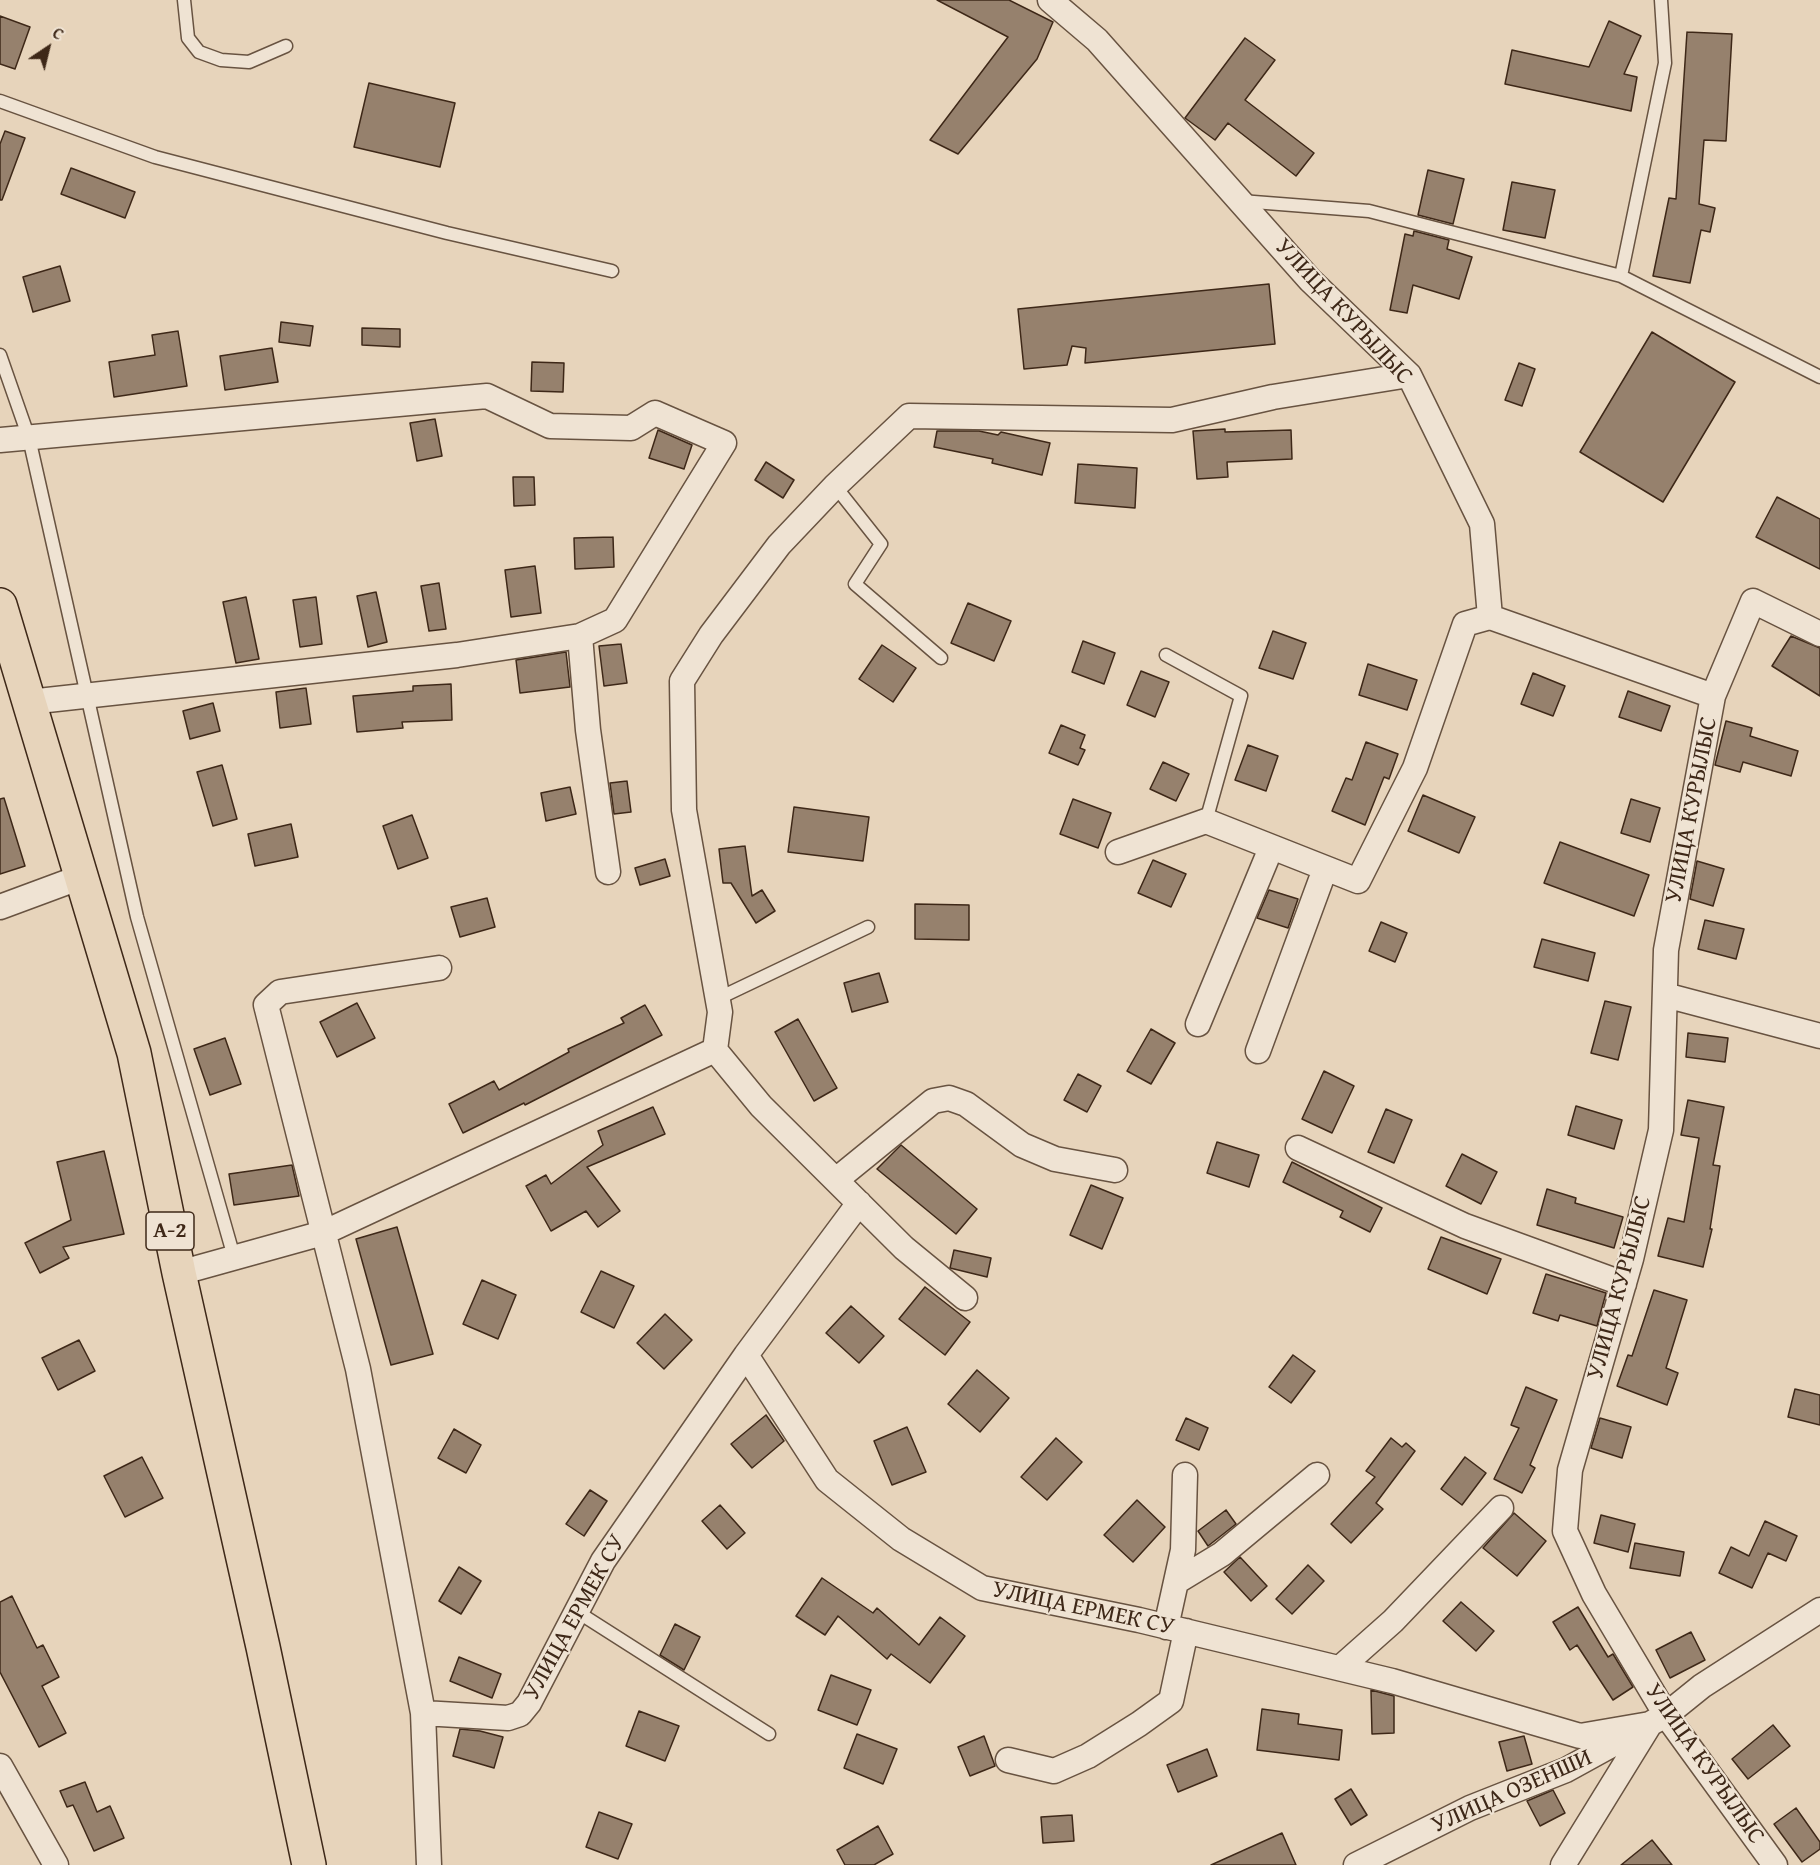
<!DOCTYPE html>
<html>
<head>
<meta charset="utf-8">
<style>
	body { margin:0 }
	#map { position:relative; width:1820px; height:1865px; overflow:hidden; background:#e7d4bb; font-family:"Gentium Book Plus",serif }
	canvas { display:block }
	.north { position:absolute; left:18px; top:18px; width:60px; height:60px; -webkit-text-stroke:4px #efe3d3; paint-order:stroke; rotate:35deg; font-size:16px; font-weight:700; line-height:24px; text-align:center; color:#3e2818 }
	.north::after { content:''; display:block; margin:auto; width:21px; height:27px; background:#3e2818; clip-path:polygon(50% 0,100% 100%,50% 72%,0 100%) }
</style>
</head>
<body>
<div id="map">
<canvas width="1820" height="1865"></canvas>
<div class="north">С</div>
</div>
<script>
const c = document.querySelector('canvas').getContext('2d');
c.lineJoin = 'round';
function paint(path, color) { c.fillStyle = color; c.fill(path, 'evenodd'); }
const poly = rows => new Path2D(rows.map(r => 'M' + r).join(''));
function stroke(path, color, width, dash) { c.strokeStyle = color; c.lineWidth = width; c.lineCap = dash ? 'butt' : 'round'; c.setLineDash(dash || []); c.stroke(path); }
function label(font, color, halo, rows, align = 'center') {
  c.font = font + ' "Gentium Book Plus",serif'; c.lineWidth = 4.5; c.setLineDash([]); c.textBaseline = 'middle'; c.strokeStyle = halo; c.fillStyle = color; for (const [text, x, y, turn = 0] of rows) {
    c.save(); c.translate(x, y); c.rotate((+turn || 0) * Math.PI / 180); c.textAlign = isNaN(turn) ? turn : align; if (halo) c.strokeText(text, 0, 0); c.fillText(text, 0, 0); c.restore();
  }
}
const building = poly([
	[937,0,1009,0,1053,22,1037,59,958,154,930,140,1008,37,937,0],
	[0,16,30,27,15,69,0,64,0,16],
	[1609,21,1641,36,1624,74,1637,77,1631,111,1505,84,1512,50,1589,67,1609,21],
	[1687,32,1732,34,1726,141,1704,140,1699,204,1715,208,1710,232,1701,230,1690,283,1653,276,1669,198,1676,199,1687,32],
	[1245,38,1275,60,1245,100,1314,153,1296,176,1228,123,1215,140,1185,118,1245,38],
	[369,83,455,103,440,167,354,147,369,83],
	[5,131,25,138,2,200,0,200,0,144,5,131],
	[71,168,135,192,125,218,61,194,71,168],
	[1428,170,1464,179,1453,224,1418,215,1428,170],
	[1512,182,1555,190,1545,238,1503,230,1512,182],
	[1414,231,1449,240,1447,249,1472,257,1459,299,1413,285,1407,313,1390,310,1405,234,1413,236,1414,231],
	[60,266,70,301,33,312,23,277,60,266],
	[1269,284,1275,344,1085,363,1086,348,1072,346,1067,365,1024,369,1018,309,1269,284],
	[281,322,313,326,310,346,279,342,281,322],
	[362,328,400,329,400,347,362,345,362,328],
	[178,331,187,386,114,397,109,362,155,355,152,335,178,331],
	[1652,332,1735,382,1663,502,1580,452,1652,332],
	[272,348,278,382,225,390,220,356,272,348],
	[532,362,564,363,563,392,531,391,532,362],
	[1519,363,1535,369,1522,406,1505,400,1519,363],
	[435,419,442,456,417,461,410,423,435,419],
	[1225,429,1225,432,1291,430,1292,459,1227,462,1228,477,1197,479,1193,431,1225,429],
	[658,430,692,445,684,469,649,458,658,430],
	[937,431,979,431,998,435,1001,432,1050,443,1042,475,992,463,993,459,934,447,937,431],
	[766,462,794,480,783,498,755,480,766,462],
	[1078,464,1137,468,1135,508,1075,503,1078,464],
	[513,477,534,477,535,505,514,506,513,477],
	[1777,497,1820,519,1820,569,1756,537,1777,497],
	[613,537,614,567,575,569,574,538,613,537],
	[535,566,541,613,511,617,505,570,535,566],
	[439,583,446,629,429,631,421,586,439,583],
	[376,592,387,642,368,647,357,596,376,592],
	[246,597,259,659,236,663,223,602,246,597],
	[316,597,322,644,300,647,293,600,316,597],
	[968,603,1011,621,994,661,951,643,968,603],
	[1273,631,1306,643,1293,679,1259,668,1273,631],
	[1791,636,1820,648,1820,696,1772,666,1791,636],
	[1083,641,1115,653,1104,684,1072,672,1083,641],
	[621,644,627,683,604,686,599,646,621,644],
	[882,645,916,668,893,702,859,679,882,645],
	[566,652,570,687,520,693,516,660,566,652],
	[1368,664,1417,680,1407,710,1359,695,1368,664],
	[1141,671,1169,682,1155,717,1127,705,1141,671],
	[1533,673,1565,686,1553,716,1521,704,1533,673],
	[451,684,452,720,402,722,403,728,357,732,353,696,413,691,413,686,451,684],
	[306,688,311,724,280,728,276,692,306,688],
	[1628,691,1670,706,1661,731,1619,717,1628,691],
	[213,703,220,731,190,739,183,711,213,703],
	[1726,721,1752,728,1750,736,1798,751,1791,776,1743,762,1740,772,1715,765,1726,721],
	[1061,725,1085,735,1080,748,1085,750,1078,765,1049,753,1061,725],
	[1366,742,1398,754,1389,779,1384,777,1365,825,1332,811,1346,778,1352,780,1366,742],
	[1248,745,1278,756,1266,791,1235,780,1248,745],
	[1163,762,1189,774,1176,801,1150,789,1163,762],
	[222,765,237,819,213,826,197,772,222,765],
	[627,781,631,812,614,814,610,783,627,781],
	[570,787,576,814,546,821,541,793,570,787],
	[1423,795,1475,817,1459,853,1408,831,1423,795],
	[4,798,25,866,0,874,0,799,4,798],
	[1073,799,1111,813,1098,848,1060,834,1073,799],
	[1631,799,1660,808,1650,842,1621,833,1631,799],
	[794,807,869,817,863,861,788,852,794,807],
	[412,815,428,858,398,869,383,826,412,815],
	[291,824,298,857,255,866,248,834,291,824],
	[1560,842,1649,875,1634,916,1544,883,1560,842],
	[745,846,752,896,762,890,775,911,756,923,731,883,723,883,719,849,745,846],
	[665,859,670,876,640,885,635,868,665,859],
	[1153,860,1186,874,1171,907,1138,893,1153,860],
	[1697,861,1724,869,1713,906,1690,899,1697,861],
	[1269,890,1298,899,1288,928,1257,918,1269,890],
	[487,898,495,927,460,937,451,907,487,898],
	[915,904,969,905,969,940,915,939,915,904],
	[1705,920,1744,929,1736,959,1698,949,1705,920],
	[1381,922,1407,933,1395,962,1369,951,1381,922],
	[1542,939,1595,953,1588,981,1534,967,1542,939],
	[879,973,888,1002,852,1012,844,983,879,973],
	[1605,1001,1631,1007,1618,1060,1591,1053,1605,1001],
	[357,1003,375,1038,337,1057,320,1022,357,1003],
	[645,1005,662,1035,525,1105,524,1103,463,1133,449,1104,494,1081,499,1090,569,1052,568,1049,624,1023,621,1018,645,1005],
	[798,1019,837,1088,814,1101,775,1032,798,1019],
	[1151,1029,1175,1043,1151,1084,1127,1071,1151,1029],
	[1688,1033,1728,1038,1725,1062,1686,1057,1688,1033],
	[225,1038,241,1084,210,1095,194,1049,225,1038],
	[1324,1071,1354,1086,1332,1133,1302,1119,1324,1071],
	[1078,1074,1101,1086,1087,1112,1064,1100,1078,1074],
	[1688,1100,1724,1107,1713,1165,1720,1166,1710,1229,1712,1229,1703,1267,1658,1256,1668,1218,1684,1222,1699,1138,1681,1135,1688,1100],
	[1576,1106,1622,1120,1614,1149,1568,1135,1576,1106],
	[653,1107,665,1134,587,1167,620,1211,598,1227,586,1211,551,1231,526,1186,546,1175,551,1184,603,1145,598,1131,653,1107],
	[1386,1109,1412,1120,1394,1163,1368,1152,1386,1109],
	[1217,1142,1259,1155,1249,1187,1207,1173,1217,1142],
	[901,1145,977,1209,956,1234,877,1169,901,1145],
	[104,1151,124,1234,63,1247,69,1258,40,1273,25,1243,71,1220,57,1162,104,1151],
	[1462,1154,1497,1172,1481,1204,1446,1186,1462,1154],
	[1292,1162,1382,1208,1370,1232,1340,1217,1343,1211,1283,1182,1292,1162],
	[292,1165,299,1196,234,1205,229,1174,292,1165],
	[1091,1185,1123,1198,1102,1249,1070,1235,1091,1185],
	[1547,1189,1576,1198,1575,1203,1623,1217,1614,1248,1537,1225,1547,1189],
	[397,1227,433,1354,391,1365,356,1239,397,1227],
	[1441,1237,1501,1259,1487,1294,1428,1269,1441,1237],
	[954,1250,991,1258,987,1277,950,1268,954,1250],
	[601,1271,634,1286,614,1328,581,1312,601,1271],
	[1546,1274,1606,1293,1597,1326,1560,1315,1558,1321,1533,1313,1546,1274],
	[482,1280,516,1295,498,1339,463,1324,482,1280],
	[925,1287,970,1322,945,1355,899,1319,925,1287],
	[1654,1290,1687,1300,1666,1368,1678,1373,1667,1405,1617,1386,1628,1355,1632,1356,1654,1290],
	[851,1306,884,1336,859,1363,826,1333,851,1306],
	[665,1314,692,1340,664,1369,637,1343,665,1314],
	[79,1340,95,1371,58,1390,42,1358,79,1340],
	[1293,1355,1315,1371,1291,1403,1269,1387,1293,1355],
	[977,1370,1009,1398,980,1432,948,1404,977,1370],
	[1526,1387,1557,1400,1530,1465,1535,1468,1522,1493,1494,1479,1519,1428,1511,1425,1526,1387],
	[1795,1389,1820,1395,1820,1425,1788,1417,1795,1389],
	[766,1415,784,1441,752,1468,731,1444,766,1415],
	[1186,1418,1208,1428,1199,1450,1176,1440,1186,1418],
	[1600,1418,1631,1427,1622,1458,1591,1448,1600,1418],
	[907,1427,926,1472,892,1485,874,1441,907,1427],
	[454,1429,481,1445,466,1473,438,1458,454,1429],
	[1056,1438,1082,1462,1047,1500,1021,1477,1056,1438],
	[1391,1438,1402,1447,1406,1443,1415,1451,1376,1503,1383,1509,1351,1543,1331,1524,1375,1477,1366,1471,1391,1438],
	[142,1457,163,1498,125,1517,104,1476,142,1457],
	[1465,1457,1486,1473,1462,1505,1441,1489,1465,1457],
	[590,1490,607,1501,584,1536,566,1524,590,1490],
	[1137,1500,1165,1527,1133,1562,1104,1535,1137,1500],
	[720,1505,745,1533,727,1549,702,1521,720,1505],
	[1226,1510,1236,1524,1208,1546,1198,1531,1226,1510],
	[1514,1513,1546,1541,1517,1576,1483,1548,1514,1513],
	[1601,1515,1635,1524,1628,1552,1594,1543,1601,1515],
	[1765,1521,1797,1536,1786,1561,1768,1553,1752,1588,1719,1573,1731,1547,1749,1556,1765,1521],
	[1635,1543,1684,1552,1680,1576,1630,1568,1635,1543],
	[1240,1557,1267,1586,1251,1601,1224,1572,1240,1557],
	[1308,1565,1324,1581,1292,1614,1276,1599,1308,1565],
	[459,1567,481,1581,461,1614,439,1601,459,1567],
	[822,1578,873,1613,877,1608,919,1645,940,1617,965,1636,930,1683,891,1654,887,1659,838,1616,825,1635,796,1616,822,1578],
	[12,1596,37,1648,43,1645,59,1677,42,1686,66,1733,39,1747,0,1672,0,1602,12,1596],
	[1461,1602,1494,1631,1476,1651,1443,1621,1461,1602],
	[1578,1607,1608,1657,1613,1654,1633,1687,1613,1700,1577,1645,1570,1650,1553,1622,1578,1607],
	[675,1624,700,1637,684,1670,660,1655,675,1624],
	[1691,1632,1705,1660,1670,1678,1656,1650,1691,1632],
	[459,1657,501,1674,492,1698,450,1681,459,1657],
	[831,1675,871,1690,857,1725,818,1710,831,1675],
	[1371,1690,1394,1696,1394,1733,1372,1734,1371,1690],
	[1262,1709,1299,1714,1298,1724,1342,1730,1339,1760,1257,1750,1262,1709],
	[639,1711,679,1726,665,1761,626,1746,639,1711],
	[1773,1725,1790,1746,1748,1779,1732,1759,1773,1725],
	[460,1729,480,1731,503,1737,494,1768,453,1756,460,1729],
	[857,1734,897,1749,883,1784,844,1768,857,1734],
	[984,1736,995,1766,970,1776,958,1747,984,1736],
	[1524,1736,1532,1764,1507,1771,1499,1742,1524,1736],
	[1207,1749,1217,1776,1178,1792,1167,1765,1207,1749],
	[85,1782,97,1812,110,1806,124,1838,94,1851,73,1805,67,1807,60,1791,85,1782],
	[1351,1789,1367,1815,1351,1825,1335,1799,1351,1789],
	[1553,1790,1565,1813,1540,1826,1527,1801,1553,1790],
	[1796,1808,1820,1842,1820,1849,1802,1862,1774,1824,1796,1808],
	[599,1812,632,1824,618,1859,586,1847,599,1812],
	[1072,1815,1074,1841,1043,1843,1041,1817,1072,1815],
	[878,1826,893,1854,874,1865,845,1865,837,1850,878,1826],
	[1282,1833,1296,1865,1211,1865,1282,1833],
	[1652,1840,1672,1865,1621,1865,1652,1840]
]);
paint(building, '#96816d');
stroke(building, '#3e2818', 1.5);
const lane = poly([
	[184,0,188,38,199,52,221,60,249,62,286,46],
	[0,101,155,157,447,233,612,271],
	[1241,201,1369,211,1621,276,1820,377],
	[1621,276,1665,63,1661,0],
	[0,355,29,438,137,917,234,1257],
	[835,486,881,544,855,584,941,658],
	[1166,655,1241,696,1206,821],
	[717,999,868,927],
	[576,1611,769,1734]
]);
const street = poly([
	[1050,0,1097,40,1310,280,1409,375,1482,524,1490,617,1713,696,1666,950,1661,1130,1631,1259,1570,1470,1565,1531,1594,1594,1666,1715,1775,1865],
	[0,440,487,396,550,426,631,428,655,413,724,443,615,620,580,636],
	[1713,696,1753,601,1820,634],
	[29,702,457,655,580,636,588,730,608,872],
	[1118,852,1206,821,1358,881,1415,768,1465,624,1490,617],
	[0,907,81,877],
	[1665,995,1820,1036],
	[1198,1024,1271,848],
	[715,1050,720,1012,684,810,682,681,711,635,779,545,835,486,909,416,1172,420,1273,397,1409,375],
	[1258,1051,1325,869],
	[1298,1148,1465,1226,1624,1284],
	[836,1180,933,1101,949,1098,966,1104,1022,1145,1055,1159,1115,1170],
	[179,1273,323,1233,715,1050,761,1106,904,1248,965,1298],
	[746,1355,859,1203],
	[1176,1582,1222,1554,1317,1475],
	[1166,1627,1183,1550,1185,1475],
	[1340,1668,1393,1621,1501,1508],
	[423,1713,508,1718,520,1714,529,1703,603,1561,746,1355,827,1480,901,1539,982,1588,1139,1620,1392,1681,1580,1736,1650,1724,1563,1865],
	[1008,1760,1054,1771,1088,1756,1139,1724,1171,1701,1186,1631],
	[0,1766,56,1865],
	[429,1865,423,1713,358,1369,266,1005,280,992,439,968],
	[1356,1865,1470,1808,1566,1770,1666,1715,1702,1686,1820,1610]
]);
const highway = poly([
	[0,605,134,1053,179,1273,263,1647,309,1865]
]);
stroke(lane, '#685341', 15);
stroke(street, '#685341', 27);
stroke(highway, '#3e2818', 36);
stroke(lane, '#efe3d3', 12);
stroke(street, '#efe3d3', 24);
stroke(highway, '#e7d4bb', 33);
for (const [x, y, w] of [
	[170,1231,48]
]) { const box = new Path2D(); box.roundRect(x - w / 2, y - 19, w, 38, 4.5); c.fillStyle = '#efe3d3'; c.fill(box); stroke(box, '#3e2818', 1.5); }
label('bold 22px', '#3e2818', null, [
	["A-2",170,1231]
]);
label('24px', '#3e2818', '#efe3d3', [
	["УЛИЦА КУРЫЛЫС",1343,312,47],
	["УЛИЦА КУРЫЛЫС",1692,810,-79],
	["УЛИЦА КУРЫЛЫС",1620,1288,-75],
	["УЛИЦА ЕРМЕК СУ",1083,1609,12],
	["УЛИЦА ЕРМЕК СУ",575,1618,-61],
	["УЛИЦА КУРЫЛЫС",1704,1764,55],
	["УЛИЦА ОЗЕНШИ",1512,1792,-24]
]);
</script>
</body>
</html>
